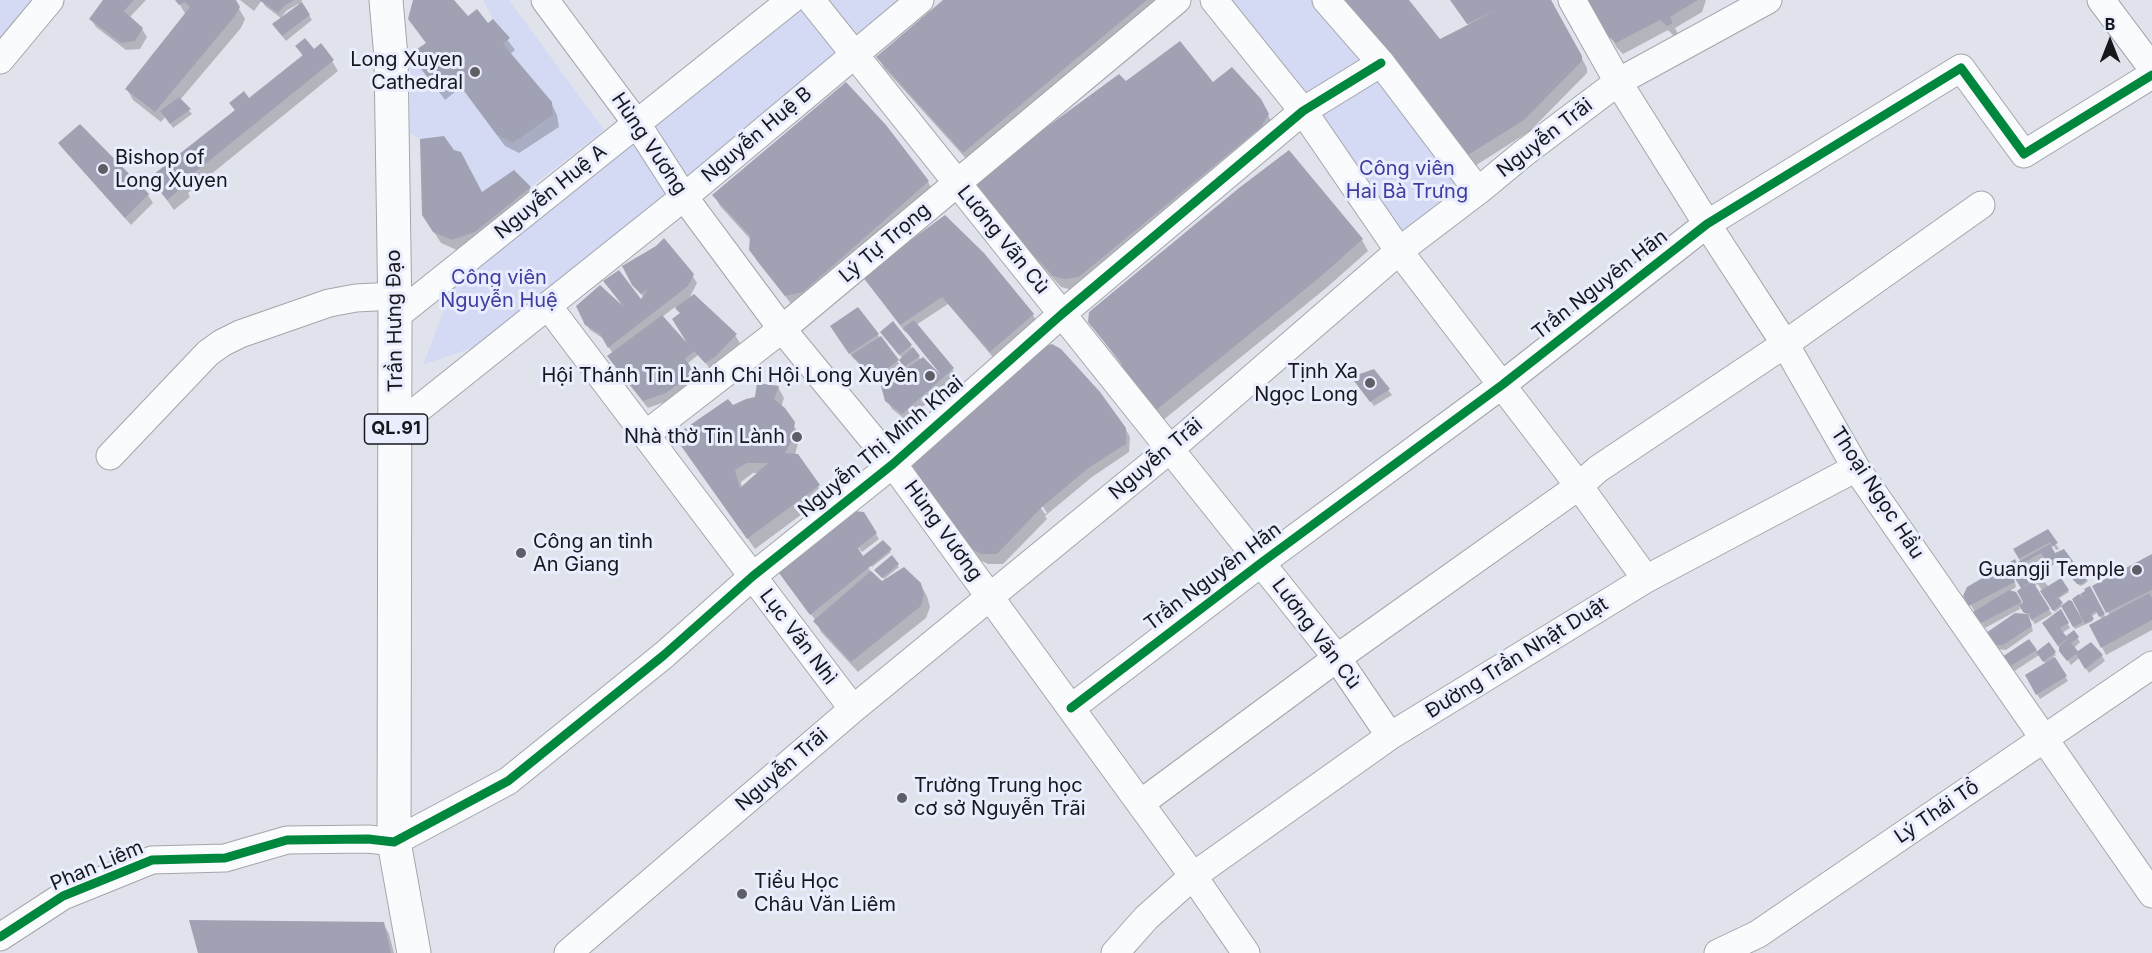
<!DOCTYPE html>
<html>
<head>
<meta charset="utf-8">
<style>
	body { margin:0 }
	#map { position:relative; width:2152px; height:953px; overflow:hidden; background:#e1e3ec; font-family:Inter,sans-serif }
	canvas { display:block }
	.north { position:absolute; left:2080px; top:12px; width:60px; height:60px; -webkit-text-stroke:4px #eaedfd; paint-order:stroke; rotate:0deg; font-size:16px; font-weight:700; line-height:24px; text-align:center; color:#17181e }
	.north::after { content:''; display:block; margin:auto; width:21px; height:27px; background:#17181e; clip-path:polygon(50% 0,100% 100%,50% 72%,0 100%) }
</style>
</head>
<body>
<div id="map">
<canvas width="2152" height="953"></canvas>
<div class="north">B</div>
</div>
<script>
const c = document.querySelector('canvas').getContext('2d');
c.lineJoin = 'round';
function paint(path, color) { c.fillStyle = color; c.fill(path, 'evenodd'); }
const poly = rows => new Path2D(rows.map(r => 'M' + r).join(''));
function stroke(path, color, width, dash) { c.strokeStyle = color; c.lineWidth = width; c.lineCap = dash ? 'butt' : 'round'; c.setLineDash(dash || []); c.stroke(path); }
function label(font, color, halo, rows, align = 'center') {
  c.font = font + ' Inter,sans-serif'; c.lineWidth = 6; c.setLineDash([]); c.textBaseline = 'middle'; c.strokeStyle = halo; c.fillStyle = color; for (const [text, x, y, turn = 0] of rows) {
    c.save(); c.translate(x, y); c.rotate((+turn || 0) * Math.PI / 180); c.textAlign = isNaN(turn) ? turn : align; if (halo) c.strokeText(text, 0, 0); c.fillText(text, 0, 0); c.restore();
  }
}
paint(poly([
	[0,0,32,0,19,20,0,42],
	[483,0,509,0,604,130,531,187,514,170,482,192,461,152,454,150,444,136,420,139,410,133,410,56,419,66,437,90,454,77,497,135,513,143,553,115,552,102,503,44,510,38,493,19],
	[788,0,916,0,514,333,423,365,461,265],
	[1213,0,1319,0,1478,191,1399,251]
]), '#d4d9f4');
paint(poly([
	[104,0,146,0,129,18,142,29,147,37,140,49,126,50,96,27,91,19],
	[177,0,234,0,245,19,241,28,180,100,192,114,173,128,165,117,161,122,133,100,127,89,186,15],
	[240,0,302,0,301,3,312,20,286,41,277,29,300,6,298,4,286,11,281,18,265,6,262,0,254,11],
	[415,0,452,0,468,19,488,25,493,21,515,50,509,55,551,103,557,115,559,127,519,153,505,146,461,87,445,100,428,77,427,44],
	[945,0,1166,0,970,163,884,68,878,57],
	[1408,0,1440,41,1469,26,1451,0,1551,0,1587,68,1587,73,1530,131,1470,169],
	[1588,0,1706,0,1702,12,1675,28,1678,34,1674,36,1668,30,1623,54,1617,48],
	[297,46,314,51,332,61,338,71,188,193,190,197,174,210,151,178,236,112,231,103,249,100,303,57],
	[1126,83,1213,84,1260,100,1274,126,1072,290,1061,287,989,210],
	[80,126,148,195,153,203,131,225,65,151,60,144],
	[453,151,482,194,530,188,536,198,459,251,441,243,430,226],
	[928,182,934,192,793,306,757,261,751,250,751,240,720,206,714,195],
	[1362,240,1368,251,1325,289,1162,421,1090,322],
	[983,254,1033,315,1039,326,997,362,948,304,916,325,956,374,945,383,946,386,907,421,892,409,887,400,907,370,901,360,902,358,885,337,893,323,921,360,939,375,941,374,907,331,905,332,864,277],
	[624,267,692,275,697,283,689,299,735,335,740,343,721,364,719,361,709,367,698,355,687,364,697,379,686,384,688,387,670,400,648,408,613,364,609,357,613,354,604,339,590,330,587,325,623,307,608,286,641,301,644,297,637,290],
	[675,307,681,314,689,345,662,317],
	[835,331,878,335,900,365,879,383,853,358],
	[1373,370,1392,395,1374,406,1353,378],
	[778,387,784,398,781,407,800,435,795,455,797,455,825,497,755,549,676,437,733,407],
	[753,473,759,473,742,488,741,482],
	[1125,428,1130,437,1129,452,1092,477,1045,516,1047,519,1003,564,988,564,974,557,917,473],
	[1012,465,1016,465,1047,513,1045,514],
	[863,513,879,539,862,552,848,534,845,536,872,573,882,583,920,584,927,596,930,607,926,618,858,672,821,632,816,621,778,570],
	[2047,531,2059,549,2056,550,2054,546,2050,548,2055,555,2073,565,2076,569,2078,567,2088,581,2083,585,2080,586,2069,576,2060,562,2051,566,2045,557,2038,561,2049,576,2043,580,2049,587,2061,580,2069,592,2058,599,2062,606,2055,612,2038,584,2034,586,2052,614,2035,624,2028,615,2033,631,2006,650,1994,649,1985,635,2027,615,2021,605,2019,607,2020,609,1985,628,1965,596,2014,562,2021,574,2039,564,2038,561,2024,569,2015,550],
	[2013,574,2023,589,2026,602,2022,605,2015,593,2008,592,2016,587],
	[883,542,891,552,872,567,865,556],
	[2152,555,2152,630,2106,655,2102,647,2102,620,2098,612,2091,617,2093,621,2075,629,2063,606,2069,602,2081,615,2074,599,2087,592,2089,588,2106,618,2110,616,2094,587],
	[891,557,899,567,884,579,877,572],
	[2061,611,2070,628,2062,633,2066,638,2074,633,2080,642,2074,648,2077,653,2102,656,2105,661,2089,673,2079,658,2071,665,2046,628],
	[2029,641,2037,652,2048,644,2056,655,2053,657,2068,681,2040,699,2027,676,2046,664,2039,655,2013,672,2007,663],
	[383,923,389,934,394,953,200,953]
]), '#0003');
paint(poly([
	[103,0,134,0,124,11,143,28,135,41,121,43,89,19],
	[175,0,236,0,240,7,235,16,155,112,125,89,190,7,185,2,179,5],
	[259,0,294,0,284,6,278,13],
	[413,0,454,0,468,16,477,9,488,23,493,19,510,38,503,44,552,102,553,115,513,143,497,135,454,77,437,90,419,66,426,61,417,49,426,43,408,19],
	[943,0,1147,0,963,153,876,57],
	[1328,0,1409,0,1440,39,1499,9,1467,24,1450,0,1551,0,1582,56,1582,61,1524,120,1463,158],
	[1586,0,1698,0,1670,17,1673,23,1667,26,1660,20,1616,43,1609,37],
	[302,2,310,15,282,36,272,24],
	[305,38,314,49,321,43,334,60,183,182,185,185,167,200,149,178,235,110,229,103,244,91,249,98,303,55,295,46],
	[1180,41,1213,82,1232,67,1261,99,1269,114,1261,127,1079,277,1065,279,1053,276,981,199,974,188,976,179,1119,74,1126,81],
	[846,82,886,125,929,181,803,292,785,296,749,250,750,236,712,195],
	[179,97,191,109,170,124,160,111],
	[80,124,149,194,125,218,58,143],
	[444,136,454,150,461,152,482,192,514,170,531,187,475,232,452,240,433,232,422,215,420,139],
	[1289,150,1363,239,1319,278,1155,411,1117,370,1122,364,1088,322,1089,312,1239,188],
	[945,215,984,253,1034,314,990,352,942,297,900,325,862,276],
	[664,238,694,274,688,286,608,348,600,334,585,325,576,306,600,285,625,308,603,281,619,270,641,299,648,289,641,294,632,285,622,266,656,246],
	[694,294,737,334,715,357,705,363,694,351,685,359,696,374,685,379,666,393,643,401,607,356,662,315,687,343,672,319,680,313,675,308],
	[858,307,879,334,849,354,830,326],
	[914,320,954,368,902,414,885,401,881,386,923,357,941,375,903,328],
	[893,321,912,345,899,355,880,332],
	[881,336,899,360,913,347,920,356,904,367,899,360,875,378,851,355],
	[1052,344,1061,349,1100,392,1126,428,1126,444,1087,469,1042,507,997,554,981,554,966,546,909,461,1043,347],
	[1374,369,1390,389,1370,402,1351,377],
	[757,383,779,386,774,399,785,408,795,422,792,440,785,453,798,454,820,485,747,539,674,436,728,399,733,405,746,399,755,397],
	[747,463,768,463,740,488,735,470],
	[854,511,864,512,877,533,858,548,863,556,883,540,892,549,810,615,776,569],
	[2048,529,2058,543,2052,546,2050,542,2019,559,2013,549],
	[2050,544,2055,553,2064,549,2075,564,2065,573,2056,558,2047,562,2041,553,2020,565,2018,562],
	[2152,554,2152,590,2106,613,2092,586],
	[892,555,899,564,882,578,874,570],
	[2015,559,2021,571,2012,577,2015,582,1969,606,1963,596,1967,587],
	[2040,561,2047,571,2023,587,2033,582,2050,609,2031,620,2029,613,2024,613,2019,606,2023,602,2017,591,2021,588,2014,577],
	[2078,565,2088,578,2082,584,2077,584,2067,573],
	[904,567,921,583,924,595,921,606,851,662,813,621,871,571,882,581],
	[2061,578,2069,590,2054,600,2059,598,2063,603,2053,611,2040,591],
	[2090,586,2105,614,2099,617,2096,611,2091,614,2094,619,2085,624,2072,599,2079,594,2085,601,2080,594,2085,591,2084,589],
	[2009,590,2016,592,2022,602,1981,623,1973,612],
	[2149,593,2152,598,2152,620,2101,648,2089,625],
	[2069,600,2072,601,2083,622,2073,627,2061,606],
	[2061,609,2069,623,2060,628,2066,636,2074,630,2079,637,2071,643,2078,651,2091,642,2103,655,2085,669,2076,654,2067,661,2059,651,2059,647,2070,636,2058,646,2042,623],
	[2015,613,2028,614,2032,626,2003,645,1990,645,1983,635],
	[2029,639,2037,650,2009,667,2002,657],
	[2049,642,2056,652,2043,662,2036,652],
	[2055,657,2067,676,2036,695,2025,675],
	[189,920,384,922,391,953,198,953]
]), '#a0a2b4');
const minor = poly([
	[545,0,637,124,684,197,782,329,893,464,1193,876,1246,953],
	[811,0,1337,658,1390,736],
	[1214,0,1303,111,1399,251,1579,486,1646,579],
	[1326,0,1381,63,1478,191],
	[1572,0,1618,82,1714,235,1785,344,1856,468,2152,894],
	[2101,0,2152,68],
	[0,60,50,0],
	[548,306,853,709],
	[395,317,791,0],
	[396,427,684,197,920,0],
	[645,435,782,329,1177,0],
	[110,456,208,353,222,343,240,334,329,303,356,298,395,296],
	[1071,708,1261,563,1502,385,1707,224,1961,68,2024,154,2152,75],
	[1141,803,1337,658,1579,486,1598,469,1785,344,1981,205],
	[0,937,63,896,152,860,225,858,287,840,368,839,394,842,508,781,664,655,753,576,893,464,1062,314,1303,111,1381,63],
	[568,953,853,709,1169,450,1399,251,1478,191,1524,153,1618,82,1768,0],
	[1115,953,1146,918,1193,876,1390,736,1646,579,1856,468],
	[1718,953,1758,934,2152,665]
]);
const highway = poly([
	[386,0,391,57,395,317,394,842,414,953]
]);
stroke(minor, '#a3a5ab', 29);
stroke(highway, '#a3a5ab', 35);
stroke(minor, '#fafbfc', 27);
stroke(highway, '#fafbfc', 33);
stroke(poly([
	[1071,708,1261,563,1502,385,1707,224,1961,68,2024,154,2152,75],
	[0,937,63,896,152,860,225,858,287,840,368,839,394,842,508,781,664,655,753,576,893,464,1062,314,1303,111,1381,63]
]), '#00873e', 9);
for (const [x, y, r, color] of [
	[475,72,6,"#5e5f66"],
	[103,169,6,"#5e5f66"],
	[930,376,6,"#5e5f66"],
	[1370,383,6,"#5e5f66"],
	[797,437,6,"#5e5f66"],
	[521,553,6,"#5e5f66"],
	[2137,570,6,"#5e5f66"],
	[902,798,6,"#5e5f66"],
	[742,894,6,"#5e5f66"]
]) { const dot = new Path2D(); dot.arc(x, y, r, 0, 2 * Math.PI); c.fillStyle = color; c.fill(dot); stroke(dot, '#eaedfd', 2); }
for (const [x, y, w] of [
	[396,429,63]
]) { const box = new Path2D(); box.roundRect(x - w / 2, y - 15, w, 30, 4.5); c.fillStyle = '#eaedfd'; c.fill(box); stroke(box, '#17181e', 1.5); }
label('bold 18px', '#17181e', null, [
	["QL.91",396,429]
]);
label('20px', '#17181e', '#eaedfd', [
	["Long Xuyen",463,60],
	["Cathedral",463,83],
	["Bishop of",115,158,"left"],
	["Long Xuyen",115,181,"left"],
	["Tịnh Xa",1358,372],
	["Ngọc Long",1358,395],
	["Hội Thánh Tin Lành Chi Hội Long Xuyên",918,376],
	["Nhà thờ Tin Lành",785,437],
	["Công an tỉnh",533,542,"left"],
	["An Giang",533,565,"left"],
	["Guangji Temple",2125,570],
	["Trường Trung học",914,786,"left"],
	["cơ sở Nguyễn Trãi",914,809,"left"],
	["Tiểu Học",754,882,"left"],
	["Châu Văn Liêm",754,905,"left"]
], 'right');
label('20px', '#17181e', '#eaedfd', [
	["Nguyễn Huệ B",757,135,-40],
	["Nguyễn Trãi",1545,138,-38],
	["Hùng Vương",649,144,56],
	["Nguyễn Huệ A",551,192,-39],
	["Lương Vãn Cù",1003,240,51],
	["Lý Tự Trọng",885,243,-40],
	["Trần Nguyên Hãn",1600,285,-38],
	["Trần Hưng Đạo",395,321,-91],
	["Nguyễn Thị Minh Khai",881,447,-40],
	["Nguyễn Trãi",1156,459,-40],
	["Thoại Ngọc Hầu",1877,493,57],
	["Hùng Vương",943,531,54],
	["Trần Nguyên Hãn",1213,577,-37],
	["Lương Vãn Cù",1316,634,53],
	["Lục Văn Nhì",798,637,53],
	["Đường Trần Nhật Duật",1517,658,-32],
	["Nguyễn Trãi",782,770,-41],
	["Lý Thái Tổ",1937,812,-34],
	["Phan Liêm",97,866,-23]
]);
label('20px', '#3e3ea0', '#eaedfd', [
	["Công viên",1407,169],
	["Hai Bà Trưng",1407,192],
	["Công viên",499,278],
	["Nguyễn Huệ",499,301]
]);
</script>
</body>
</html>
